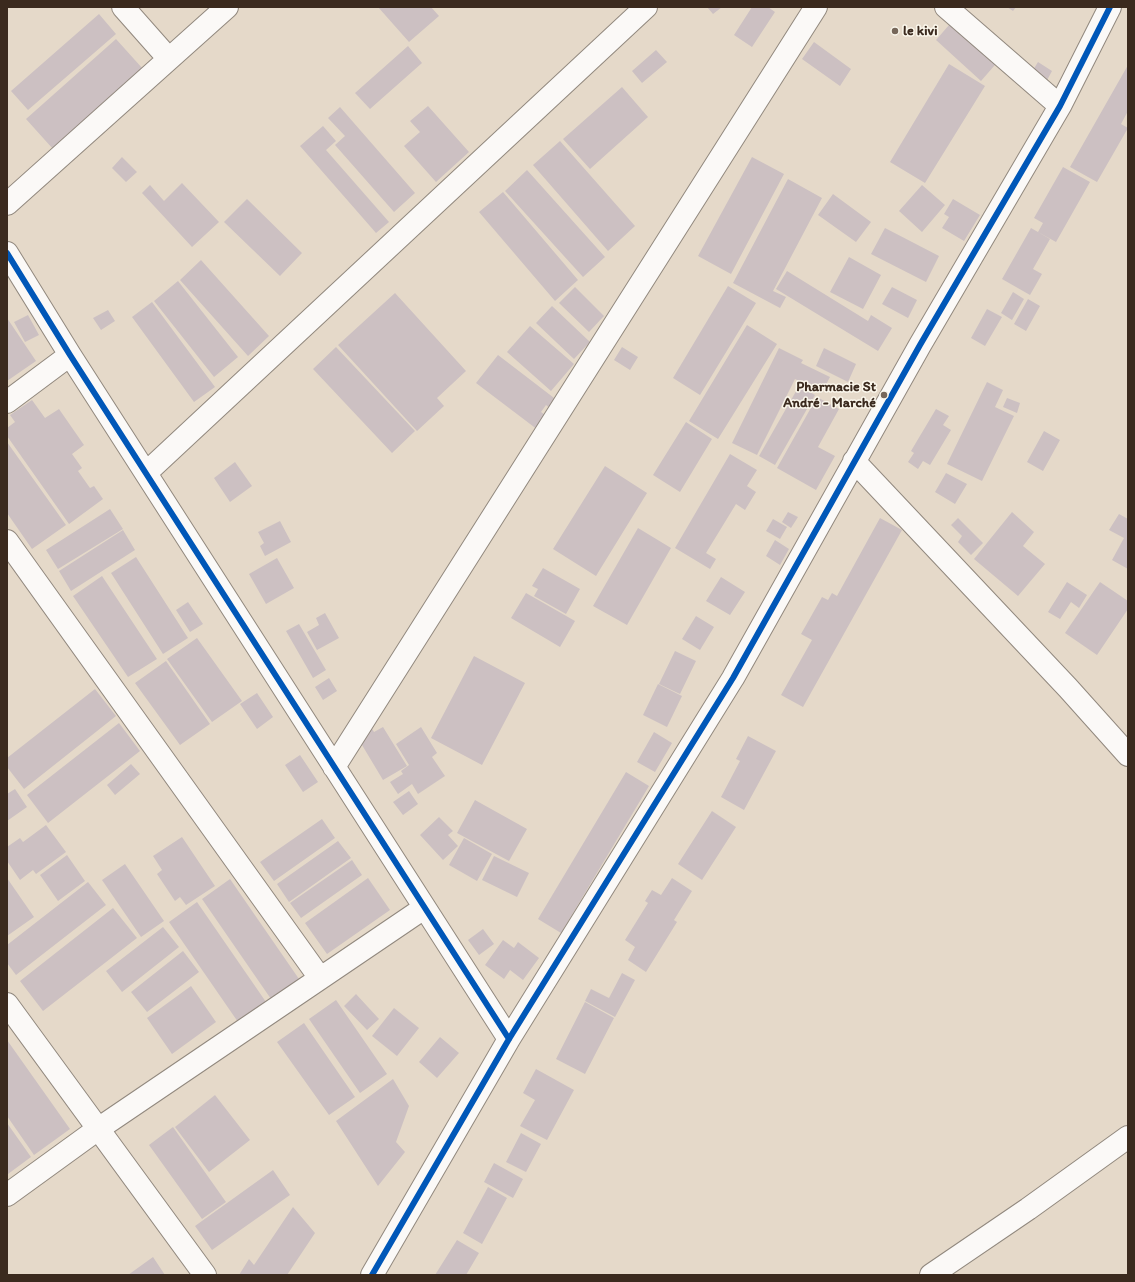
<!DOCTYPE html>
<html>
<head>
<meta charset="utf-8">
<style>
	body { margin:0 }
	#map { position:relative; width:1135px; height:1282px; overflow:hidden; background:#e5d9c9; font-family:Itim,sans-serif }
	canvas { display:block }
	.frame { position:absolute; inset:0; border:8px solid #3b2a1e; pointer-events:none }
</style>
</head>
<body>
<div id="map">
<canvas width="1135" height="1282"></canvas>
<div class="frame"></div>
</div>
<script>
const c = document.querySelector('canvas').getContext('2d');
c.lineJoin = 'round';
function paint(path, color) { c.fillStyle = color; c.fill(path, 'evenodd'); }
const poly = rows => new Path2D(rows.map(r => 'M' + r).join(''));
function stroke(path, color, width, dash) { c.strokeStyle = color; c.lineWidth = width; c.lineCap = dash ? 'butt' : 'round'; c.setLineDash(dash || []); c.stroke(path); }
function label(font, color, halo, rows, align = 'center') {
  c.font = font + ' Itim,sans-serif'; c.lineWidth = 3; c.setLineDash([]); c.textBaseline = 'middle'; c.strokeStyle = halo; c.fillStyle = color; for (const [text, x, y, turn = 0] of rows) {
    c.save(); c.translate(x, y); c.rotate((+turn || 0) * Math.PI / 180); c.textAlign = isNaN(turn) ? turn : align; if (halo) c.strokeText(text, 0, 0); c.fillText(text, 0, 0); c.restore();
  }
}
paint(poly([
	[378,7,431,7,439,16,409,42],
	[707,7,722,7,713,14],
	[752,7,768,7,775,12,752,47,734,35],
	[1007,7,1016,7,1013,11],
	[99,14,116,34,28,110,11,91],
	[956,17,1001,58,981,81,936,40],
	[116,39,143,69,53,149,26,119],
	[814,42,851,69,840,86,802,59],
	[408,46,422,63,370,109,355,93],
	[656,50,667,62,642,83,632,71],
	[1038,62,1052,71,1045,84,1030,75],
	[949,64,985,86,925,183,890,162],
	[1128,65,1128,111,1121,124,1128,128,1097,182,1070,167],
	[622,87,648,117,590,169,563,139],
	[428,106,469,152,436,182,404,146,420,132,410,121],
	[340,107,415,193,394,212,335,145,345,136,328,118],
	[323,126,336,141,326,150,389,222,376,233,300,146],
	[560,141,635,226,608,251,533,165],
	[122,157,137,172,126,182,112,168],
	[752,157,784,174,731,274,698,256],
	[1063,167,1090,182,1056,242,1038,232,1043,223,1034,218],
	[527,170,605,257,583,277,505,191],
	[788,179,822,198,773,291,786,297,780,308,733,283],
	[182,183,219,222,192,247,142,193,150,185,164,201],
	[922,185,945,205,922,232,899,211],
	[503,192,578,280,555,301,479,212],
	[833,194,871,222,856,242,818,215],
	[247,199,302,253,280,276,224,222],
	[953,199,980,215,964,241,942,228,949,217,944,214],
	[885,228,939,256,926,282,871,254],
	[1031,228,1050,239,1033,269,1042,274,1030,295,1002,279],
	[849,257,881,275,863,309,830,292],
	[201,260,269,336,248,356,180,280],
	[787,271,868,321,871,315,892,328,878,351,776,289],
	[178,281,238,357,214,377,154,301],
	[728,286,756,303,700,395,673,378],
	[575,287,604,316,589,332,559,303],
	[892,287,917,300,908,318,882,304],
	[1013,292,1024,299,1012,320,1001,313],
	[395,293,466,371,437,398,444,406,417,431,338,345],
	[1028,299,1040,306,1026,331,1014,324],
	[152,302,215,387,194,402,132,317],
	[552,306,590,342,574,359,536,323],
	[987,309,1002,317,985,346,971,338],
	[108,310,115,321,101,330,93,318],
	[28,315,39,335,25,342,14,322],
	[7,318,36,361,7,381],
	[747,325,777,344,718,439,689,421],
	[530,326,574,364,551,391,507,352],
	[336,347,415,431,392,453,313,369],
	[622,347,638,357,630,370,614,360],
	[779,348,803,360,801,363,830,377,822,392,795,379,757,455,732,443],
	[824,348,856,364,848,382,816,366],
	[498,355,558,401,552,410,546,405,541,412,548,417,538,430,476,383],
	[987,382,1003,390,995,407,1014,416,982,481,947,464],
	[799,386,815,395,775,465,759,456],
	[817,397,839,409,818,447,835,456,816,490,777,468],
	[1007,398,1020,403,1017,413,1003,407],
	[32,400,45,418,59,409,84,445,72,454,82,468,78,471,90,488,94,486,103,499,69,524,7,436,7,428,15,422,10,415],
	[936,409,949,416,943,425,951,430,930,465,923,461,918,469,908,462,914,453,911,451],
	[686,422,712,439,680,492,653,475],
	[1044,431,1060,440,1043,471,1027,462],
	[7,442,66,525,32,549,7,513],
	[730,454,757,470,747,486,756,492,745,510,736,504,706,553,716,559,710,569,675,548],
	[235,462,252,486,230,502,214,478],
	[605,466,647,493,596,576,553,549],
	[946,473,967,484,955,504,935,492],
	[110,509,123,529,58,569,46,550],
	[788,512,798,517,791,528,782,522],
	[1012,512,1034,532,1023,546,1045,564,1018,596,974,559],
	[1119,514,1128,519,1128,569,1112,560,1124,538,1109,530],
	[880,518,902,530,803,707,781,695,812,640,801,634,822,597,828,600,832,593,837,596],
	[958,518,983,543,971,555,958,542,962,536,951,525],
	[773,519,787,527,780,539,766,531],
	[280,521,291,542,265,556,260,546,264,543,258,532],
	[638,528,671,548,627,625,593,606],
	[123,530,135,550,71,591,59,571],
	[775,540,789,549,780,565,766,556],
	[136,557,188,638,163,654,111,573],
	[277,558,294,588,266,604,249,574],
	[543,568,580,589,566,614,534,596,538,589,532,586],
	[102,576,157,659,128,677,73,596],
	[721,577,745,592,730,615,706,601],
	[1067,582,1087,595,1079,608,1071,602,1060,619,1048,612],
	[1100,582,1128,601,1128,609,1097,655,1065,633],
	[526,593,575,621,560,647,511,618],
	[188,602,203,624,190,632,176,610],
	[325,613,339,638,317,650,307,632,319,625,316,618],
	[696,616,714,627,700,650,682,639],
	[299,624,326,670,313,678,286,631],
	[197,638,242,701,212,722,167,659],
	[675,651,696,661,680,694,659,684],
	[474,656,525,683,482,765,431,738],
	[166,661,210,724,180,745,135,683],
	[329,678,337,691,323,700,315,687],
	[658,684,682,696,667,727,643,715],
	[95,689,116,716,24,789,7,767,7,758],
	[257,693,273,717,257,729,240,704],
	[119,723,140,751,48,823,27,795],
	[371,727,374,732,383,727,407,766,383,780,356,735],
	[421,727,437,753,432,757,445,776,418,794,412,784,398,794,390,782,403,774,401,771,409,765,396,744],
	[654,732,672,743,655,772,637,762],
	[748,736,776,751,744,810,721,797,740,761,736,759],
	[300,755,318,782,303,792,285,765],
	[131,764,140,774,115,795,107,785],
	[626,772,649,786,561,933,538,919],
	[15,789,27,807,7,821,7,794],
	[409,791,418,804,403,815,393,802],
	[475,800,527,829,509,861,457,833],
	[712,811,736,827,702,880,678,864],
	[439,817,453,831,448,835,458,846,443,860,420,835],
	[322,819,335,838,274,881,260,862],
	[46,825,66,852,36,874,33,870,20,880,7,861,7,847,20,838,23,842],
	[182,837,215,886,186,905,180,897,175,901,157,874,162,870,153,856],
	[464,838,492,854,477,881,449,865],
	[338,841,351,858,289,902,277,884],
	[67,855,85,881,58,901,40,875],
	[494,856,529,873,517,897,482,880],
	[352,860,362,875,301,918,290,903],
	[125,864,164,921,141,937,102,880],
	[7,878,34,917,7,936],
	[368,878,390,910,327,954,305,923],
	[672,878,692,891,674,920,677,922,646,972,628,960,635,947,625,940,648,903,645,901,652,890,661,895],
	[230,879,299,979,271,999,202,899],
	[88,882,106,905,16,975,7,963,7,945],
	[197,902,266,1002,238,1022,169,922],
	[113,908,137,938,43,1011,20,981],
	[163,927,179,947,122,992,106,971],
	[483,929,494,944,479,955,468,940],
	[503,940,514,948,518,942,539,958,523,980,510,970,504,979,485,965],
	[183,951,199,972,147,1012,131,992],
	[622,973,635,980,615,1017,585,1001,591,989,609,998],
	[191,986,216,1022,172,1054,147,1018],
	[356,994,379,1019,367,1030,344,1006],
	[336,1000,387,1074,360,1093,309,1019],
	[585,1002,614,1018,585,1074,556,1059],
	[394,1008,419,1028,397,1056,372,1036],
	[304,1023,355,1097,329,1115,277,1042],
	[440,1037,459,1053,437,1078,419,1062],
	[7,1040,70,1129,34,1155,7,1116],
	[536,1069,574,1090,547,1140,520,1126,535,1100,523,1093],
	[393,1079,409,1106,396,1142,405,1152,378,1186,336,1121],
	[215,1095,250,1140,209,1172,175,1127],
	[7,1123,31,1157,8,1174,7,1172],
	[173,1127,226,1202,202,1219,149,1145],
	[521,1133,541,1144,526,1172,506,1162],
	[494,1163,523,1179,513,1198,484,1182],
	[273,1170,290,1195,212,1250,195,1226],
	[488,1187,507,1198,482,1244,463,1233],
	[293,1207,315,1233,287,1275,239,1275,249,1259,254,1265],
	[457,1240,479,1253,466,1275,435,1275],
	[153,1257,165,1275,128,1275]
]), '#ccc0c2');
const minor = poly([
	[123,7,169,59],
	[946,7,1060,106],
	[7,204,227,7],
	[7,253,70,355,509,1039],
	[7,402,70,355],
	[854,461,1068,688,1128,755],
	[146,473,646,7],
	[7,541,320,978],
	[334,767,816,7],
	[7,1004,205,1275],
	[7,1195,98,1129,424,908],
	[372,1275,509,1039,733,678,920,345,1060,106,1110,7],
	[931,1275,1028,1209,1128,1137]
]);
stroke(minor, '#91887e', 24);
stroke(minor, '#fbf9f7', 22);
stroke(poly([
	[7,253,70,355,509,1039],
	[372,1275,509,1039,733,678,920,345,1060,106,1110,7]
]), '#0057b8', 6);
for (const [x, y, r, color] of [
	[895,31,4,"#76675a"],
	[884,395,4,"#76675a"]
]) { const dot = new Path2D(); dot.arc(x, y, r, 0, 2 * Math.PI); c.fillStyle = color; c.fill(dot); stroke(dot, '#fbf7ec', 1.5); }
label('bold 14px', '#3b2a1e', '#fbf7ec', [
	["le kivi",903,31],
	["Pharmacie St",876,387,"right"],
	["André - Marché",876,403,"right"]
], 'left');
</script>
</body>
</html>
